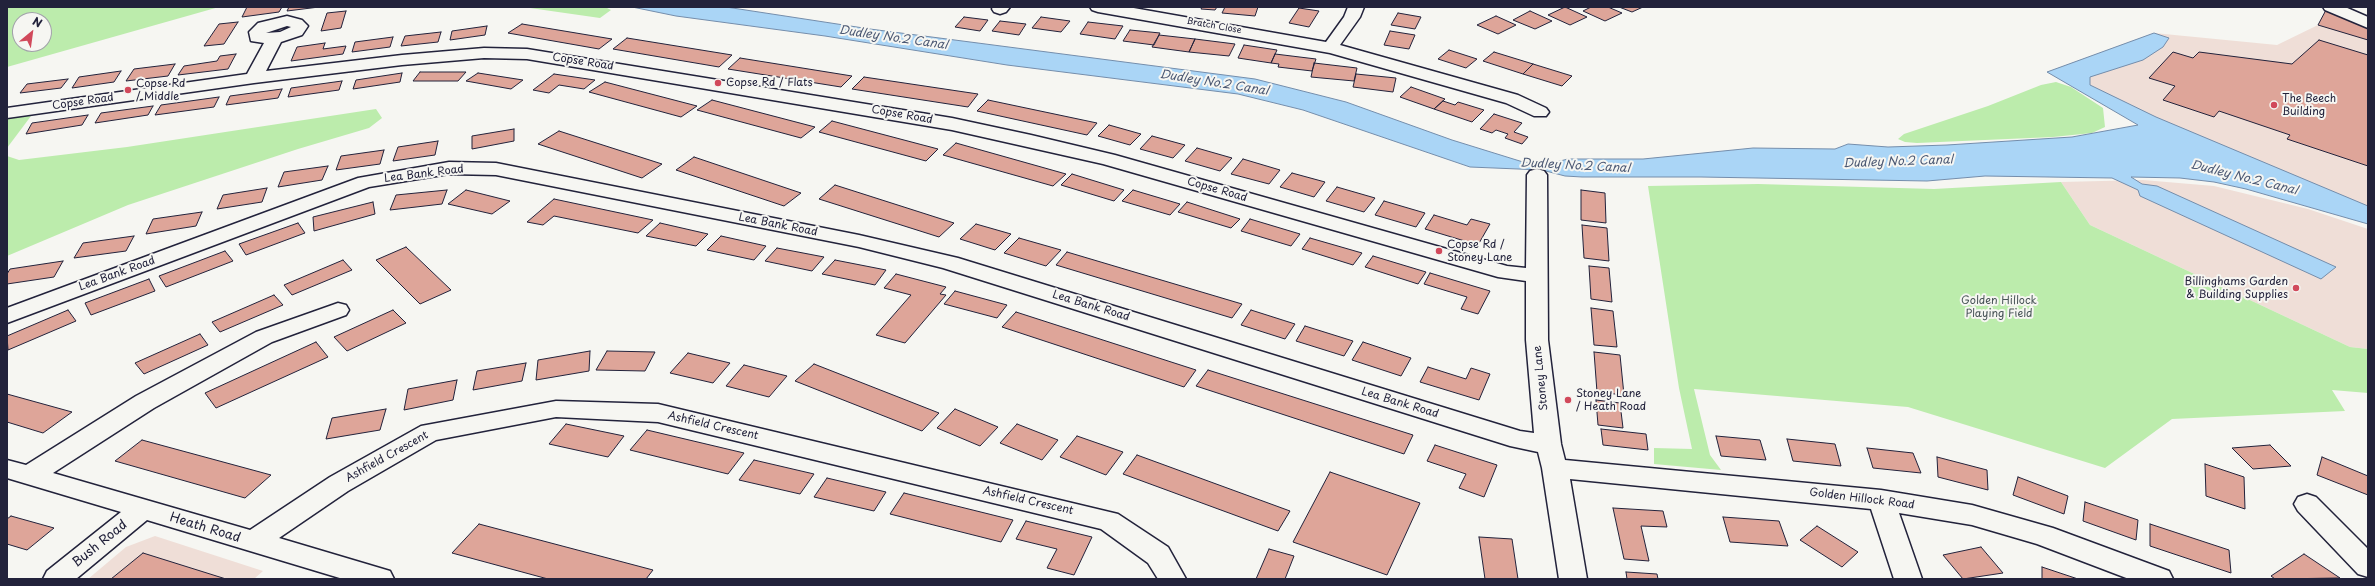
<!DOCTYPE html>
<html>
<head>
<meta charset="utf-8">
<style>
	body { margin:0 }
	#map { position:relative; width:2375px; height:586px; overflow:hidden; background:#f6f6f2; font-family:"Playpen Sans",sans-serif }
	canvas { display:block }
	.frame { position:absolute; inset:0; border:8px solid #22223b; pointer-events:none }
	.north { position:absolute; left:12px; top:12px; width:40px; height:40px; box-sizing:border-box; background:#f6f6f2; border:1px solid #a1a1a9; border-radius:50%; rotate:29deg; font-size:11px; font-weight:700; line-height:16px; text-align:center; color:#22223b }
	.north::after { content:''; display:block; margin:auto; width:14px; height:18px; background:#d1495b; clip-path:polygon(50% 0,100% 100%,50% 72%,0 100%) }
</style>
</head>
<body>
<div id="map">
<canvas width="2375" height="586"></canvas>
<div class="frame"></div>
<div class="north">N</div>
</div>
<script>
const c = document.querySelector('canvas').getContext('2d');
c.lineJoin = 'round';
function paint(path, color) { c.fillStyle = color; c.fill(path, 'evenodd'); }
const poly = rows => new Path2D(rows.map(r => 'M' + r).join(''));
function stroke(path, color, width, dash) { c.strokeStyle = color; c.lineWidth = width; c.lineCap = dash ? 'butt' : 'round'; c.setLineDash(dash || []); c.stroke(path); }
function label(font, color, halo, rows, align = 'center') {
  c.font = font + ' "Playpen Sans",sans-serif'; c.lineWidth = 4; c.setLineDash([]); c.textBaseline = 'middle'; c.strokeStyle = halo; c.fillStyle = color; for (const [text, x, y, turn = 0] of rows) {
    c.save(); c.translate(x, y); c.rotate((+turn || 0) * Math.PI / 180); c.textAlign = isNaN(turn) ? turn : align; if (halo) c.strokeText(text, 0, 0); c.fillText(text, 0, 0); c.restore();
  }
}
paint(poly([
	[2326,10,2368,23,2368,216,2047,72,2154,33,2277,45,2318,25],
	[2143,180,2214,186,2308,209,2368,229,2368,349,2350,347,2090,225,2061,182],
	[155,536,263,571,254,579,88,579,126,547]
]), '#efded7');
paint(poly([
	[7,7,219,7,7,67],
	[20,20,44,20,44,44,20,44],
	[523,7,605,7,611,10,600,18],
	[2056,82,2071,87,2103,108,2105,127,2092,133,2053,137,1917,143,1905,142,1898,139,1904,134,1988,106,2041,85],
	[376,109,382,118,369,128,298,149,128,205,7,256,7,156,19,160,127,147],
	[34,112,7,148,7,117],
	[2061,182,2090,225,2350,347,2368,349,2368,393,2332,390,2345,411,2172,419,2105,468,1908,407,1694,389,1710,455,1721,470,1654,464,1654,448,1692,449,1679,388,1648,186,1758,184,1934,189]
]), '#bcecac');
const water = poly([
	[632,7,726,7,870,29,1255,79,1346,102,1452,140,1523,162,1548,164,1568,159,1643,159,1753,148,1835,149,1848,144,1888,147,1947,145,2072,137,2138,125,2047,72,2154,33,2169,38,2163,47,2143,60,2090,77,2090,85,2156,117,2368,206,2368,224,2246,189,2214,182,2180,178,2131,177,2142,184,2157,186,2336,267,2321,279,2140,196,2138,190,2112,178,1985,176,1927,181,1701,177,1582,177,1565,176,1542,170,1470,167,1303,110,1238,94,1007,65,825,36,676,16,632,7]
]);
paint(water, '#aad5f6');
stroke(water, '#748dab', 1);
const building = poly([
	[247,7,282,7,279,12,242,17,247,7],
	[289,7,319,7,287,11,289,7],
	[1202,7,1217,7,1215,10,1201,9,1202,7],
	[1225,7,1258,7,1255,16,1222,13,1225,7],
	[1565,7,1587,17,1570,25,1548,15,1565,7],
	[1591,7,1608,7,1622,13,1605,21,1583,11,1591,7],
	[1619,7,1643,7,1632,12,1619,7],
	[1299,8,1319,11,1309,27,1289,23,1299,8],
	[2326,10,2368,27,2368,40,2318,25,2326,10],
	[346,11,341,28,321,31,327,13,346,11],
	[1530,11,1552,21,1535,29,1513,20,1530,11],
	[1398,13,1421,17,1415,29,1391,25,1398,13],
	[1496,16,1516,25,1498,34,1477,25,1496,16],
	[964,17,988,20,980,31,955,27,964,17],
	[1041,17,1070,21,1061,32,1032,28,1041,17],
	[1000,21,1026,24,1019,35,992,31,1000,21],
	[238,22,224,44,204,46,219,24,238,22],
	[1088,22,1123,26,1115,39,1080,34,1088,22],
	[522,24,612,39,599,49,508,33,522,24],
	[487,26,485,35,450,40,452,31,487,26],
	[1130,30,1160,33,1154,45,1123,41,1130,30],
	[1390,31,1415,35,1409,49,1384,45,1390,31],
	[441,32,438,42,401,46,405,36,441,32],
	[1159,35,1195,39,1189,52,1152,47,1159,35],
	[393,37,390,47,352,52,355,42,393,37],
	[627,38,732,55,719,67,613,49,627,38],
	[1195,39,1235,44,1229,56,1189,52,1195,39],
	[2319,40,2368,55,2368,166,2287,139,2290,135,2219,111,2214,117,2163,100,2175,86,2149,78,2173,52,2193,58,2199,52,2292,64,2319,40],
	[325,43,323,49,346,46,343,54,291,61,297,47,325,43],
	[1244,45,1277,50,1271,63,1238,58,1244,45],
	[1449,50,1477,59,1466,68,1438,59,1449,50],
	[1494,52,1533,64,1523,74,1483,61,1494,52],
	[236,54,228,69,178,75,184,66,217,61,220,56,236,54],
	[1275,54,1316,59,1312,71,1278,67,1279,64,1271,63,1275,54],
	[740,58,852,76,841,87,728,69,740,58],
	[1314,63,1357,68,1354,81,1311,77,1314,63],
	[175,64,168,76,126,81,134,69,175,64],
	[1533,64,1572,76,1562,86,1523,74,1533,64],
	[121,71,114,82,72,88,79,77,121,71],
	[420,72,466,72,458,81,413,81,420,72],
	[402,73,400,82,353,89,356,80,402,73],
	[478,73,523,80,511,89,466,81,478,73],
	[554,74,595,80,584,89,559,85,549,93,533,90,554,74],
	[1356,74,1396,78,1393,92,1353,87,1356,74],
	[864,77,978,94,968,107,852,89,864,77],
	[68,79,61,88,20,93,27,84,68,79],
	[342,81,339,90,288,97,291,88,342,81],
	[605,82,697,106,681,117,589,92,605,82],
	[1411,87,1445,99,1434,109,1400,97,1411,87],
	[282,89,278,98,226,105,230,96,282,89],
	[219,97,214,107,155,115,161,105,219,97],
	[712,100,815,127,801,138,697,110,712,100],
	[988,100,1097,123,1087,135,977,111,988,100],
	[1443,101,1455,105,1458,102,1484,110,1472,122,1434,109,1443,101],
	[153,106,148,115,95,123,101,113,153,106],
	[1494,114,1522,123,1514,132,1528,137,1522,144,1505,138,1508,134,1496,130,1492,133,1480,129,1494,114],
	[88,115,82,125,26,134,32,123,88,115],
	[832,121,938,149,926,161,819,132,832,121],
	[1109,125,1141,134,1130,145,1098,136,1109,125],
	[514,129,514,141,472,149,472,136,514,129],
	[559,131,662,164,642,178,538,144,559,131],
	[1152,136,1185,145,1173,158,1140,149,1152,136],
	[438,141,435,155,393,161,398,147,438,141],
	[956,143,1066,174,1053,186,943,155,956,143],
	[1197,148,1232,158,1220,171,1185,161,1197,148],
	[384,150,380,164,336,170,341,156,384,150],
	[694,157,801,193,784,206,676,170,694,157],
	[1243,159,1280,170,1269,184,1231,174,1243,159],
	[328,166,322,180,278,187,284,172,328,166],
	[1292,173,1325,182,1314,197,1280,187,1292,173],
	[1072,174,1124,190,1114,201,1061,185,1072,174],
	[835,185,954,223,939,237,819,199,835,185],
	[1337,187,1375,198,1364,212,1326,201,1337,187],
	[267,188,262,202,217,209,223,195,267,188],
	[447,190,442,204,390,210,396,195,447,190],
	[466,190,510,201,492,214,448,204,466,190],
	[1133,190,1180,204,1170,215,1122,201,1133,190],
	[1581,190,1605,193,1606,223,1581,220,1581,190],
	[554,199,653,220,638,233,554,216,543,225,527,222,554,199],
	[1384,201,1425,213,1416,227,1375,215,1384,201],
	[373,202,375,214,314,231,313,217,373,202],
	[1187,202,1240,219,1231,228,1178,212,1187,202],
	[202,212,196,226,146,234,153,219,202,212],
	[1434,215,1467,225,1471,219,1490,224,1478,245,1425,229,1434,215],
	[1250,219,1300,234,1291,246,1241,231,1250,219],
	[298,223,305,233,246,255,239,244,298,223],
	[660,223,708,234,696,246,646,236,660,223],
	[976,224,1011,234,995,250,960,239,976,224],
	[1582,225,1607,228,1609,261,1584,258,1582,225],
	[134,236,126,251,74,258,83,243,134,236],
	[721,236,766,246,754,260,707,250,721,236],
	[1019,238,1061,250,1046,266,1004,253,1019,238],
	[1310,238,1362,253,1353,265,1302,249,1310,238],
	[406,247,451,290,420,304,376,260,406,247],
	[777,248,824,257,812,271,765,261,777,248],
	[225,251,233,261,166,287,159,276,225,251],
	[1067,252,1242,304,1232,318,1056,265,1067,252],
	[1373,256,1426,272,1418,284,1365,267,1373,256],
	[343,260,352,270,292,295,284,285,343,260],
	[835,260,886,270,875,285,822,274,835,260],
	[63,261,54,277,7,284,7,274,10,269,63,261],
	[1589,266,1609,268,1612,302,1591,299,1589,266],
	[1430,273,1490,291,1478,314,1461,309,1467,297,1424,284,1430,273],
	[896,274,946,287,940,294,946,295,905,343,876,335,911,295,884,288,896,274],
	[149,279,155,291,91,315,85,303,149,279],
	[955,291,1007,305,997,318,944,304,955,291],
	[274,295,283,305,220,332,212,322,274,295],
	[1591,308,1613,311,1617,347,1594,345,1591,308],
	[68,310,76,321,8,350,7,336,68,310],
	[393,310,406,323,347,351,334,337,393,310],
	[1251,310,1295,324,1285,339,1241,325,1251,310],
	[1016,312,1196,370,1184,387,1002,327,1016,312],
	[1305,326,1353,341,1344,356,1296,341,1305,326],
	[200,334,208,345,144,374,135,363,200,334],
	[316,342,328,357,216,408,205,393,316,342],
	[1363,342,1411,358,1401,376,1352,360,1363,342],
	[590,351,589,371,536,380,538,360,590,351],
	[607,351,655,352,645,371,596,370,607,351],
	[1594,352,1620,355,1624,395,1597,392,1594,352],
	[688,353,730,363,713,383,670,373,688,353],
	[526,363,522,381,473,390,477,371,526,363],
	[814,364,939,413,922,431,795,381,814,364],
	[744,365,787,376,769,397,726,386,744,365],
	[1428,367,1466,379,1471,368,1490,374,1479,400,1420,382,1428,367],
	[1208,370,1413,435,1404,454,1196,386,1208,370],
	[457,380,453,400,404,410,408,389,457,380],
	[7,394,72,412,43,433,7,422,7,394],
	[1596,400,1620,403,1623,428,1598,425,1596,400],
	[386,409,380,430,326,439,332,418,386,409],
	[955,409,998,427,980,446,937,428,955,409],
	[566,424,624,436,608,457,549,444,566,424],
	[1017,424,1058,440,1042,460,1000,443,1017,424],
	[1601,429,1646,434,1648,450,1603,445,1601,429],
	[647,430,744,453,728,474,630,450,647,430],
	[1077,436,1123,452,1106,475,1060,457,1077,436],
	[1716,436,1760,440,1766,460,1721,456,1716,436],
	[1787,439,1835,444,1841,466,1793,461,1787,439],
	[142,440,271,475,245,498,115,461,142,440],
	[1435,445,1497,465,1484,497,1459,488,1466,474,1427,461,1435,445],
	[2270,445,2291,466,2253,469,2232,448,2270,445],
	[1867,448,1913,453,1921,473,1873,468,1867,448],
	[1137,455,1290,511,1278,531,1123,474,1137,455],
	[1937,457,1987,470,1988,490,1938,477,1937,457],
	[2322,457,2368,476,2368,495,2317,475,2322,457],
	[754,460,814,474,800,494,739,480,754,460],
	[2205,464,2244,477,2245,509,2206,496,2205,464],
	[1330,472,1420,503,1387,575,1293,542,1330,472],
	[2018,477,2068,496,2064,514,2013,495,2018,477],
	[827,478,886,492,874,511,814,497,827,478],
	[904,493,1013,520,1001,542,890,514,904,493],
	[2085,502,2138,520,2136,540,2083,521,2085,502],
	[1613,508,1663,511,1667,527,1641,526,1649,561,1624,559,1613,508],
	[11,516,54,528,27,550,7,544,7,519,11,516],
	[1723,517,1779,521,1788,546,1730,542,1723,517],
	[1026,521,1092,537,1074,575,1047,568,1057,549,1016,539,1026,521],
	[479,524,653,570,646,579,548,579,452,553,479,524],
	[2150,524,2229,550,2231,573,2150,546,2150,524],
	[1817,526,1858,552,1842,567,1800,540,1817,526],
	[1479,537,1512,539,1518,579,1485,579,1479,537],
	[1981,547,2003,573,1963,579,1943,555,1981,547],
	[1269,549,1294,556,1285,579,1256,579,1269,549],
	[143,553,226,579,111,579,143,553],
	[2304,554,2340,578,2275,579,2271,576,2304,554],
	[2042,567,2078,579,2042,579,2042,567],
	[1626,572,1657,574,1658,579,1627,579,1626,572]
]);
paint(building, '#dea599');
stroke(building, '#22223b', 1);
const minor = poly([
	[993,7,1010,7,1006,12,1000,14,994,12,992,9,993,7],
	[1090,7,1128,7,1326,42,1344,17,1348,7,1364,7,1360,17,1340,45,1518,95,1546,108,1549,112,1546,116,1534,116,1506,103,1330,53,1098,12,1092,10,1090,7],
	[2323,7,2345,7,2368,17,2368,28,2325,10,2323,7],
	[287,16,302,20,308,26,302,35,281,42,266,71,402,55,484,48,527,49,952,118,1031,135,1115,155,1507,266,1526,268,1527,175,1530,171,1537,169,1544,171,1547,175,1548,340,1561,444,1565,460,1881,490,1972,505,2053,528,2169,571,2173,579,2129,579,2037,544,1972,525,1899,513,1922,579,1894,579,1871,509,1570,479,1587,579,1559,579,1542,468,1538,452,1510,446,943,268,859,247,496,175,449,174,369,187,7,323,7,308,358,178,449,162,496,163,859,235,958,258,1520,431,1534,433,1526,340,1526,281,1498,277,1103,164,952,130,527,59,484,58,402,65,254,83,7,118,7,108,247,74,264,43,251,41,249,32,258,23,287,16],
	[287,26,291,27,280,32,266,33,287,26],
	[338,303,346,305,349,310,346,315,272,342,154,408,53,473,250,530,330,477,421,426,556,401,658,404,1118,514,1168,547,1186,579,1158,579,1148,563,1101,529,658,422,556,417,436,440,348,491,279,538,390,571,394,579,343,579,147,520,76,579,43,579,47,571,121,512,7,478,7,460,26,465,136,396,256,332,338,303],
	[2307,494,2316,497,2368,549,2368,577,2358,574,2298,511,2294,504,2298,497,2307,494]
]);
stroke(minor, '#22223b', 3);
paint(minor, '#f6f6f2');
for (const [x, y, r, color] of [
	[718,83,4,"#d1495b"],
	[128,90,4,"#d1495b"],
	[2274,105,4,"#d1495b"],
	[1439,251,4,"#d1495b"],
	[2296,288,4,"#d1495b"],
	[1568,400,4,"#d1495b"]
]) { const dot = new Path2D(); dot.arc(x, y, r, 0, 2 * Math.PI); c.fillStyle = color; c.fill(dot); stroke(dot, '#f6f6f2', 1.5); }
label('9px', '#22223b', '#f6f6f2', [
	["Bratch Close",1214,26,10]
]);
label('11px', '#22223b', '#f6f6f2', [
	["Copse Road",583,62,9],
	["Copse Road",83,102,-8],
	["Copse Road",902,115,10],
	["Lea Bank Road",424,174,-7],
	["Copse Road",1217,190,16],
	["Lea Bank Road",778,225,11],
	["Lea Bank Road",117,274,-20],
	["Lea Bank Road",1091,306,17],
	["Stoney Lane",1541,378,-96],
	["Lea Bank Road",1400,403,17],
	["Ashfield Crescent",713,426,13],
	["Ashfield Crescent",387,457,-29],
	["Golden Hillock Road",1862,499,7],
	["Ashfield Crescent",1028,501,13]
]);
label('11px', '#22223b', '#f6f6f2', [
	["Copse Rd / Flats",726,83],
	["Copse Rd",136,84],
	["/ Middle",136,97],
	["The Beech",2282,99],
	["Building",2282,112],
	["Copse Rd /",1447,245],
	["Stoney Lane",1447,258],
	["Billinghams Garden",2288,282,"right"],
	["& Building Supplies",2288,295,"right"],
	["Stoney Lane",1576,394],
	["/ Heath Road",1576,407]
], 'left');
label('11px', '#485457', '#f6f6f2', [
	["Golden Hillock",1999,301],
	["Playing Field",1999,314]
]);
label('italic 12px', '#4b5873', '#f6f6f2', [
	["Dudley No.2 Canal",893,38,8],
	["Dudley No.2 Canal",1214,83,9],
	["Dudley No.2 Canal",1898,162,-2],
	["Dudley No.2 Canal",1575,166,3],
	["Dudley No.2 Canal",2244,178,14]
]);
label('13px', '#22223b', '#f6f6f2', [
	["Heath Road",205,528,17],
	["Bush Road",100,544,-39]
]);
</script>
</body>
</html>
